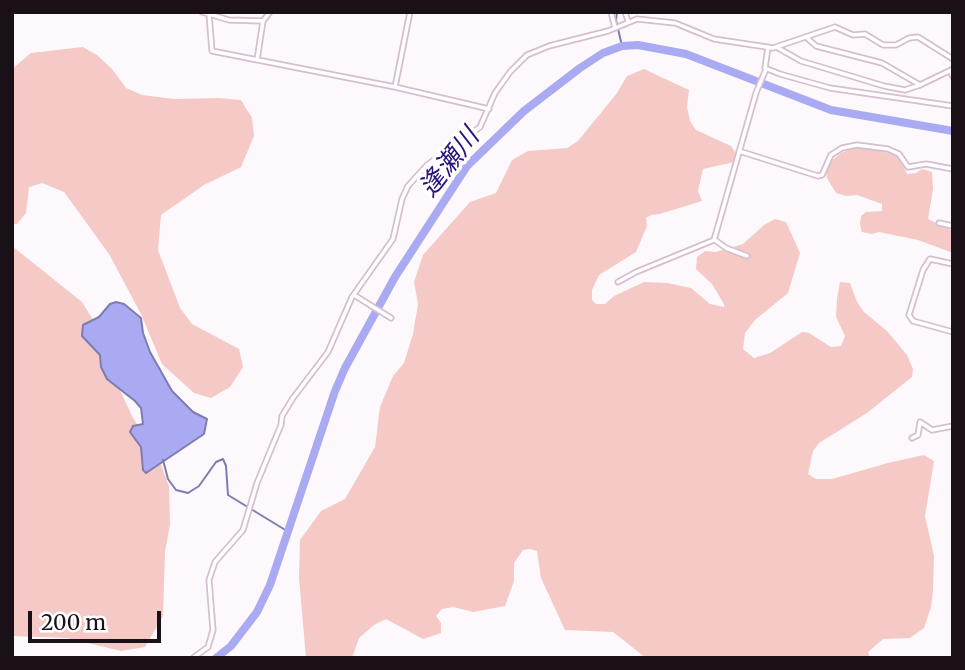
<!DOCTYPE html>
<html>
<head>
<meta charset="utf-8">
<style>
	body { margin:0 }
	#map { position:relative; width:965px; height:670px; overflow:hidden; background:#fdf8fc; font-family:Merriweather,serif }
	canvas { display:block }
	.frame { position:absolute; inset:0; border:14px solid #191117; pointer-events:none }
	.scale { position:absolute; left:28px; top:611px; width:133px; height:32px; box-sizing:border-box; border:4px solid #191117; border-top:0; padding-left:9px; font-size:21px; line-height:24px; white-space:nowrap; color:#191117; -webkit-text-stroke:5px #fff; paint-order:stroke }
</style>
</head>
<body>
<div id="map">
<canvas width="965" height="670"></canvas>
<div class="frame"></div>
<div class="scale">200 m</div>
</div>
<script>
const c = document.querySelector('canvas').getContext('2d');
c.lineJoin = 'round';
function paint(path, color) { c.fillStyle = color; c.fill(path, 'evenodd'); }
const poly = rows => new Path2D(rows.map(r => 'M' + r).join(''));
function stroke(path, color, width, dash) { c.strokeStyle = color; c.lineWidth = width; c.lineCap = dash ? 'butt' : 'round'; c.setLineDash(dash || []); c.stroke(path); }
function label(font, color, halo, rows, align = 'center') {
  c.font = font + ' Merriweather,"Noto Sans JP",serif'; c.lineWidth = 7; c.setLineDash([]); c.textBaseline = 'middle'; c.strokeStyle = halo; c.fillStyle = color; for (const [text, x, y, turn = 0] of rows) {
    c.save(); c.translate(x, y); c.rotate((+turn || 0) * Math.PI / 180); c.textAlign = isNaN(turn) ? turn : align; if (halo) c.strokeText(text, 0, 0); c.fillText(text, 0, 0); c.restore();
  }
}
paint(poly([
	[83,47,97,55,112,69,126,88,142,95,174,99,219,98,241,100,252,118,254,136,241,167,204,185,161,215,158,250,180,308,192,324,239,349,243,367,230,387,211,398,194,393,162,364,141,314,109,254,64,192,42,183,29,187,26,213,17,224,12,224,12,69,31,53],
	[644,69,689,90,687,107,690,121,696,130,731,146,735,152,734,162,703,169,698,191,702,201,660,214,651,215,646,218,647,226,636,252,599,275,592,290,592,300,596,304,605,304,614,296,644,282,667,283,691,288,710,304,724,307,724,304,712,284,696,269,697,257,705,251,716,252,743,244,764,225,775,219,786,222,800,253,788,293,755,320,745,333,743,349,754,358,770,353,802,332,809,333,831,347,841,346,845,336,836,317,837,299,840,282,850,283,857,302,864,312,887,331,907,355,913,369,912,377,867,413,819,443,813,451,808,474,816,479,832,479,888,463,924,455,934,461,925,516,934,556,933,591,931,607,924,628,910,638,883,639,868,652,870,658,646,658,613,632,565,630,541,578,537,551,530,549,523,550,514,563,514,581,505,606,473,612,453,607,442,609,436,616,441,623,441,633,423,639,386,619,374,625,359,638,352,658,306,658,299,578,300,540,321,511,345,499,375,447,380,407,393,376,404,363,413,334,418,304,414,282,423,255,470,202,496,193,512,160,528,151,567,148,578,141,617,93,627,76],
	[854,148,872,149,892,154,900,159,907,174,916,173,922,169,932,172,933,189,928,219,953,231,953,253,918,240,879,232,872,234,862,232,860,224,861,216,866,212,882,211,882,204,857,195,846,196,836,193,827,178,826,171,831,161,841,153],
	[12,246,82,302,102,334,115,379,132,416,159,460,169,486,170,525,165,552,163,616,145,647,121,651,67,638,12,636]
]), '#f5c9c5');
const water = poly([
	[116,302,124,304,141,318,143,333,150,352,172,391,193,412,207,419,204,434,146,473,143,470,141,447,130,432,133,426,143,424,141,408,135,401,107,379,101,367,100,355,82,336,83,325,99,317,110,304,116,302]
]);
paint(water, '#a9aaf2');
stroke(water, '#7e7cb0', 2);
stroke(poly([
	[617,12,616,20,622,46],
	[163,460,168,479,176,490,188,493,199,486,216,462,223,459,226,466,228,495,287,531]
]), '#7e7cb0', 2);
stroke(poly([
	[216,658,231,646,257,612,270,585,335,391,345,368,395,277,467,166,524,111,580,68,603,53,622,46,638,45,686,54,831,110,953,131]
]), '#a9aaf2', 8);
const street = poly([
	[202,12,229,20,263,21,257,60],
	[611,12,615,28],
	[625,12,628,21],
	[209,14,212,51,395,87,489,109],
	[263,21,270,12],
	[806,37,816,46,882,63,920,85],
	[768,47,765,68,780,74,830,88,953,106],
	[778,48,801,61,884,86,905,90,920,85,953,69],
	[950,71,953,77],
	[395,87,410,12],
	[739,151,818,176,822,175,831,155,842,148,857,145,888,149,899,154,908,167,926,164,953,169],
	[939,223,953,226],
	[715,240,726,248,747,256],
	[953,264,930,259,923,270,909,315,913,321,953,332],
	[618,282,636,272,714,240,756,93,766,69],
	[354,295,391,318],
	[912,438,918,435,920,422,932,430,953,426],
	[193,658,208,647,213,630,209,580,215,562,243,530,257,483,281,425,282,416,293,398,328,352,352,297,393,239,402,199,408,186,427,165,480,127,495,93,510,72,527,55,549,46,608,31,637,19,675,23,714,39,773,48,835,27,853,35,865,34,883,45,896,45,909,38,918,37,953,59]
]);
stroke(street, '#d6bed1', 7);
stroke(street, '#fff', 3.5);
label('italic 26px', '#2b1179', '#fff', [
	["逢瀬川",450,163,-52]
]);
</script>
</body>
</html>
